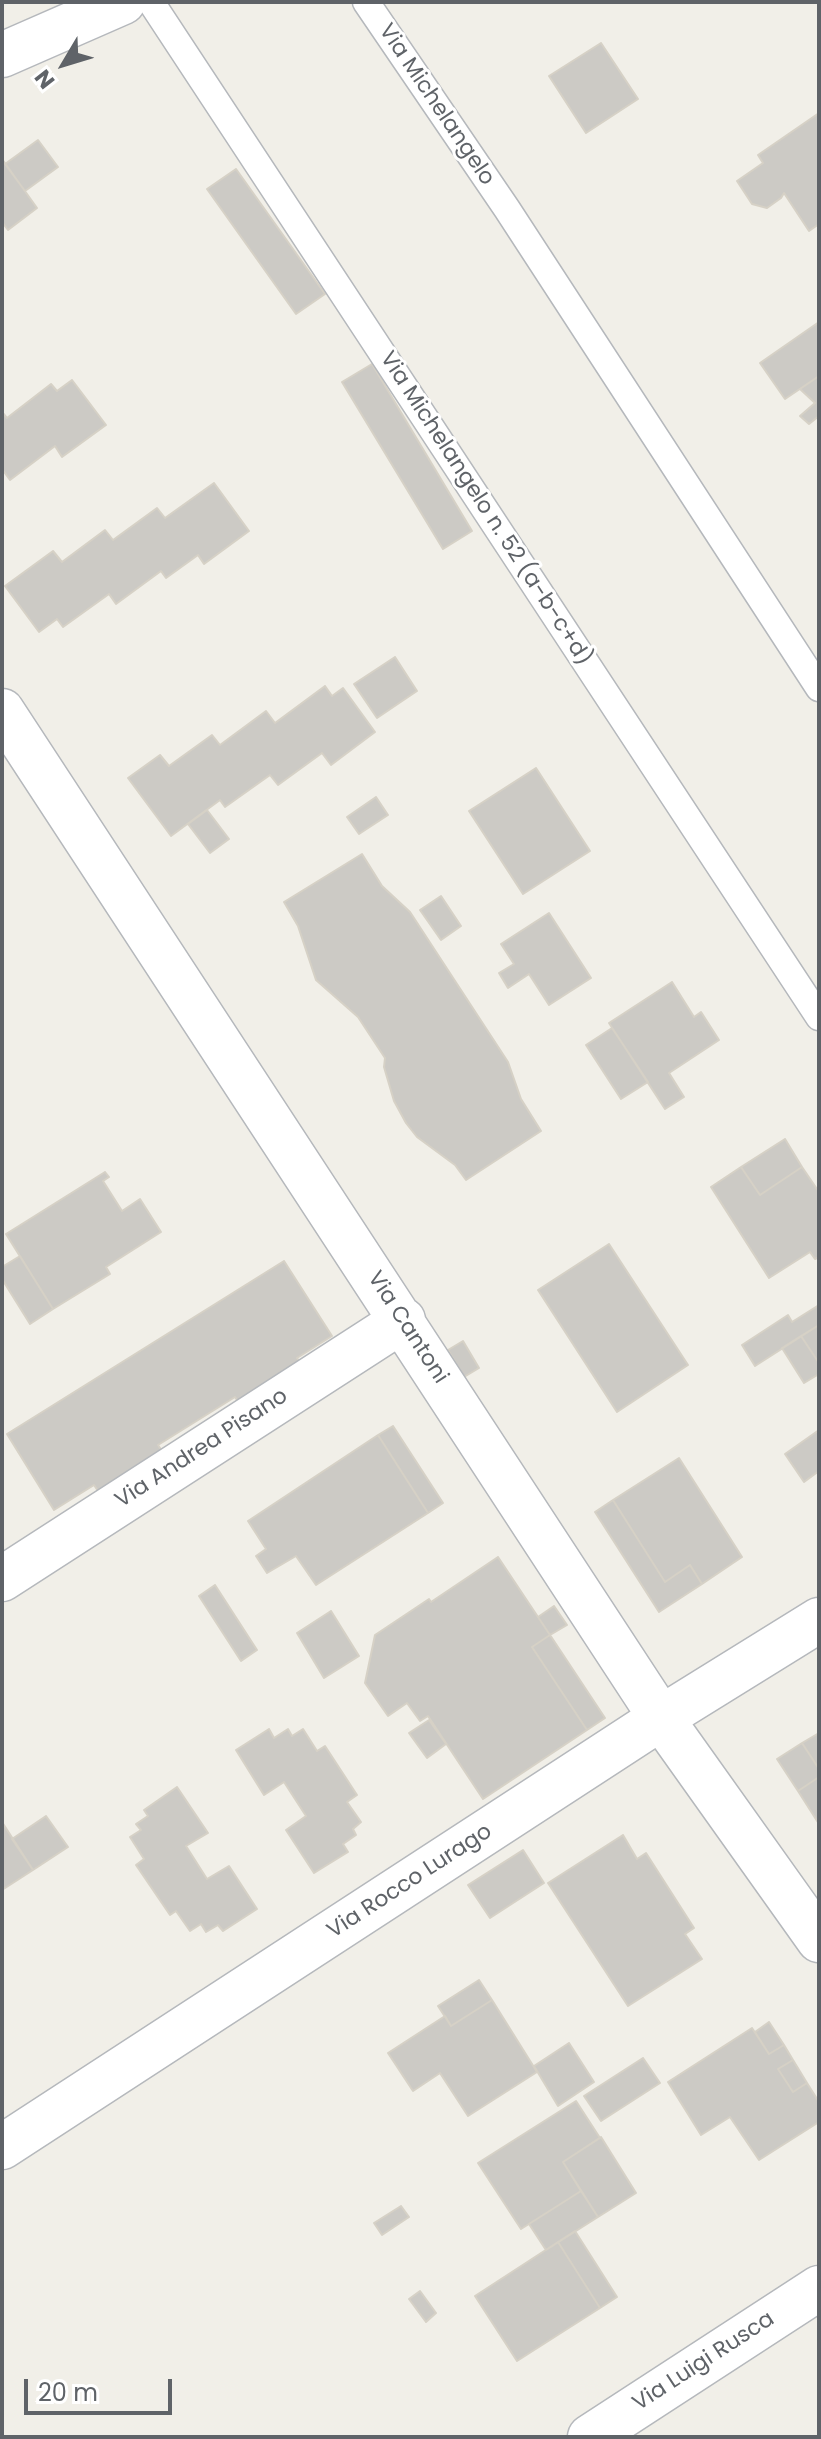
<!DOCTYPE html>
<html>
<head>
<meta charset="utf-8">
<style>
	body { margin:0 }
	#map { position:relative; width:821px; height:2439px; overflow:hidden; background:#f1efe8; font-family:Poppins,sans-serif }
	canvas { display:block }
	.frame { position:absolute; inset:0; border:4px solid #5f6368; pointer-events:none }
	.north { position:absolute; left:24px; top:24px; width:80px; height:80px; -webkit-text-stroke:6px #fff; paint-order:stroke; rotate:232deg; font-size:22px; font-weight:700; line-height:32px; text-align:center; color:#5f6368 }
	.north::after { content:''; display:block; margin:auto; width:28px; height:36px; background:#5f6368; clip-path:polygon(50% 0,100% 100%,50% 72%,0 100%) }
	.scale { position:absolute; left:24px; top:2379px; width:148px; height:36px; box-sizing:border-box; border:4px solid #5f6368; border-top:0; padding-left:10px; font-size:24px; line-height:28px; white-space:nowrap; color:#5f6368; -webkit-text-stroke:6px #fff; paint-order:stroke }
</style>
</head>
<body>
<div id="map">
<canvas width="821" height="2439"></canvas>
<div class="frame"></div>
<div class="north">N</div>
<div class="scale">20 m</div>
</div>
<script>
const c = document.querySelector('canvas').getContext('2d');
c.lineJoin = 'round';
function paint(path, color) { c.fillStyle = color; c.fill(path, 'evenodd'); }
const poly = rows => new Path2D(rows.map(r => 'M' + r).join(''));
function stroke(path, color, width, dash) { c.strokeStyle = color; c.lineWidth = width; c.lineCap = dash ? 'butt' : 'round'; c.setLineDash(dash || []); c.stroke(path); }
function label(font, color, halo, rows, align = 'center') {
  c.font = font + ' Poppins,sans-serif'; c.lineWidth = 6; c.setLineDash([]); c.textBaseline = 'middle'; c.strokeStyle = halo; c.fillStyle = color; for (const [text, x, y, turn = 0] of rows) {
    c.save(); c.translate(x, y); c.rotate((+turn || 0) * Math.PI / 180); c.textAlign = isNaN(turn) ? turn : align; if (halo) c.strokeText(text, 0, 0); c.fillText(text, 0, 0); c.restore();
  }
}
const building = poly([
	[601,43,638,99,586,133,549,76,601,43],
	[819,113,819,224,809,231,784,193,781,198,767,208,752,204,737,181,763,163,758,155,819,113],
	[38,140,58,167,25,191,5,164,38,140],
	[2,159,37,208,8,230,2,222,2,159],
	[236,169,325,294,296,314,207,189,236,169],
	[819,322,819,376,785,399,760,363,819,322],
	[372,364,472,531,443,549,342,382,372,364],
	[819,376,819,416,809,424,800,416,815,403,800,389,819,376],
	[72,380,106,425,62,457,55,446,10,480,2,469,2,412,7,418,51,384,57,391,72,380],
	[214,483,249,531,204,564,198,555,166,578,161,571,116,604,109,594,63,627,57,619,39,632,5,586,53,551,62,562,105,530,113,540,157,508,165,518,214,483],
	[395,657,417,691,377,718,354,684,395,657],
	[325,686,332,696,343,688,375,732,331,765,322,753,278,785,270,775,225,807,220,800,171,836,128,778,160,755,169,766,212,735,220,745,266,711,275,723,325,686],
	[536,768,590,851,523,894,469,811,536,768],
	[376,797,388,815,359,834,347,817,376,797],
	[207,810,229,839,210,853,188,824,207,810],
	[362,854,382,886,410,912,508,1062,521,1099,541,1131,466,1180,455,1165,417,1137,406,1123,394,1101,384,1067,385,1058,358,1017,316,980,298,926,284,902,362,854],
	[441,896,461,926,441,940,420,910,441,896],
	[549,913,591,978,549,1005,529,974,508,988,499,973,514,964,501,944,549,913],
	[672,982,694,1017,701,1012,719,1040,669,1073,684,1097,665,1109,609,1023,672,982],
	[612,1028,648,1082,621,1099,586,1045,612,1028],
	[785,1139,802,1167,760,1195,741,1167,785,1139],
	[741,1167,760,1195,802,1167,819,1192,819,1257,815,1259,810,1252,769,1278,711,1187,741,1167],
	[105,1172,109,1177,103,1181,122,1211,140,1199,161,1232,106,1267,110,1274,53,1309,6,1234,105,1172],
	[609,1244,688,1365,617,1412,538,1290,609,1244],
	[20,1256,53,1309,30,1324,2,1279,2,1267,20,1256],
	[284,1261,332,1336,297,1358,303,1367,241,1406,235,1397,158,1445,164,1454,100,1494,94,1485,54,1510,7,1434,284,1261],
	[819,1305,819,1325,755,1366,742,1345,788,1315,792,1322,819,1305],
	[819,1325,819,1363,801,1336,819,1325],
	[801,1336,819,1363,819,1374,804,1383,782,1348,801,1336],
	[463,1341,479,1368,464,1377,448,1350,463,1341],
	[393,1426,443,1503,428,1513,378,1435,393,1426],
	[819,1430,819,1471,804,1482,785,1454,819,1430],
	[378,1435,428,1513,316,1585,296,1556,267,1573,256,1556,266,1549,248,1521,378,1435],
	[679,1458,742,1557,702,1584,690,1565,665,1582,613,1500,679,1458],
	[613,1500,665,1582,690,1565,702,1584,659,1612,595,1512,613,1500],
	[498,1557,550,1635,532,1647,587,1730,483,1799,428,1716,420,1721,407,1703,388,1716,365,1683,375,1635,429,1599,431,1602,498,1557],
	[215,1585,257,1650,241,1661,199,1596,215,1585],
	[554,1606,567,1625,550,1635,538,1617,554,1606],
	[331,1611,359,1656,324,1678,297,1633,331,1611],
	[550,1635,605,1718,587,1730,532,1647,550,1635],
	[429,1720,446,1744,427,1758,409,1733,429,1720],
	[269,1729,274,1738,288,1729,292,1736,303,1729,317,1751,325,1746,357,1795,347,1802,361,1822,353,1829,356,1835,343,1844,348,1852,314,1873,286,1830,306,1816,284,1782,264,1795,236,1750,269,1729],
	[819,1733,819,1769,802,1743,819,1733],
	[802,1743,819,1769,819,1777,798,1791,777,1759,802,1743],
	[819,1777,819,1824,798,1791,819,1777],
	[177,1787,208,1833,186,1846,207,1879,229,1866,257,1909,223,1931,218,1925,206,1932,201,1924,190,1931,176,1911,170,1915,136,1865,144,1859,130,1837,141,1830,136,1824,148,1816,144,1810,177,1787],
	[46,1816,68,1847,33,1870,12,1839,46,1816],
	[2,1822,33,1870,2,1890,2,1822],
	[623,1835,637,1859,646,1853,694,1928,685,1934,702,1959,628,2006,548,1883,623,1835],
	[523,1850,544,1883,490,1918,468,1885,523,1850],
	[479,1980,492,2000,451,2026,438,2006,479,1980],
	[492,2000,537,2072,468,2116,440,2073,413,2091,388,2053,445,2016,451,2026,492,2000],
	[769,2022,784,2045,769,2054,755,2032,769,2022],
	[752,2028,769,2054,784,2045,793,2060,778,2069,793,2092,807,2083,819,2102,819,2122,759,2160,730,2117,701,2135,668,2082,752,2028],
	[569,2043,594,2082,558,2106,534,2066,569,2043],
	[643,2058,660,2083,601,2121,584,2096,643,2058],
	[793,2060,807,2083,793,2092,778,2069,793,2060],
	[576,2101,600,2138,563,2162,581,2191,521,2229,478,2163,576,2101],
	[601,2137,636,2193,598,2217,563,2162,601,2137],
	[581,2191,598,2217,546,2250,529,2224,581,2191],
	[401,2206,409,2217,382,2235,374,2223,401,2206],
	[575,2231,617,2297,600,2308,558,2242,575,2231],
	[558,2242,600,2308,517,2361,475,2296,558,2242],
	[420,2291,436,2313,426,2322,409,2299,420,2291]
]);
paint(building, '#cccac5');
stroke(building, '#d6d1c6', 2);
const service = poly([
	[151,2,819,1017],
	[366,2,507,209,819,688]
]);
const minor = poly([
	[2,55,123,2],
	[2,711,661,1718,819,1940],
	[2,1579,403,1320],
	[2,2147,661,1718,819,1620],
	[590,2437,819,2288]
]);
stroke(service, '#b5b8bc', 29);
stroke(minor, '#b5b8bc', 47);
stroke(service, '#fff', 26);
stroke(minor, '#fff', 44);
label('22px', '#5f6368', '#fff', [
	["Via Michelangelo",436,105,56],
	["Via Michelangelo n. 52 (a-b-c+d)",485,509,57],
	["Via Cantoni",407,1328,57],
	["Via Andrea Pisano",202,1449,-33],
	["Via Rocco Lurago",410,1882,-33],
	["Via Luigi Rusca",704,2362,-33]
]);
</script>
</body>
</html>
